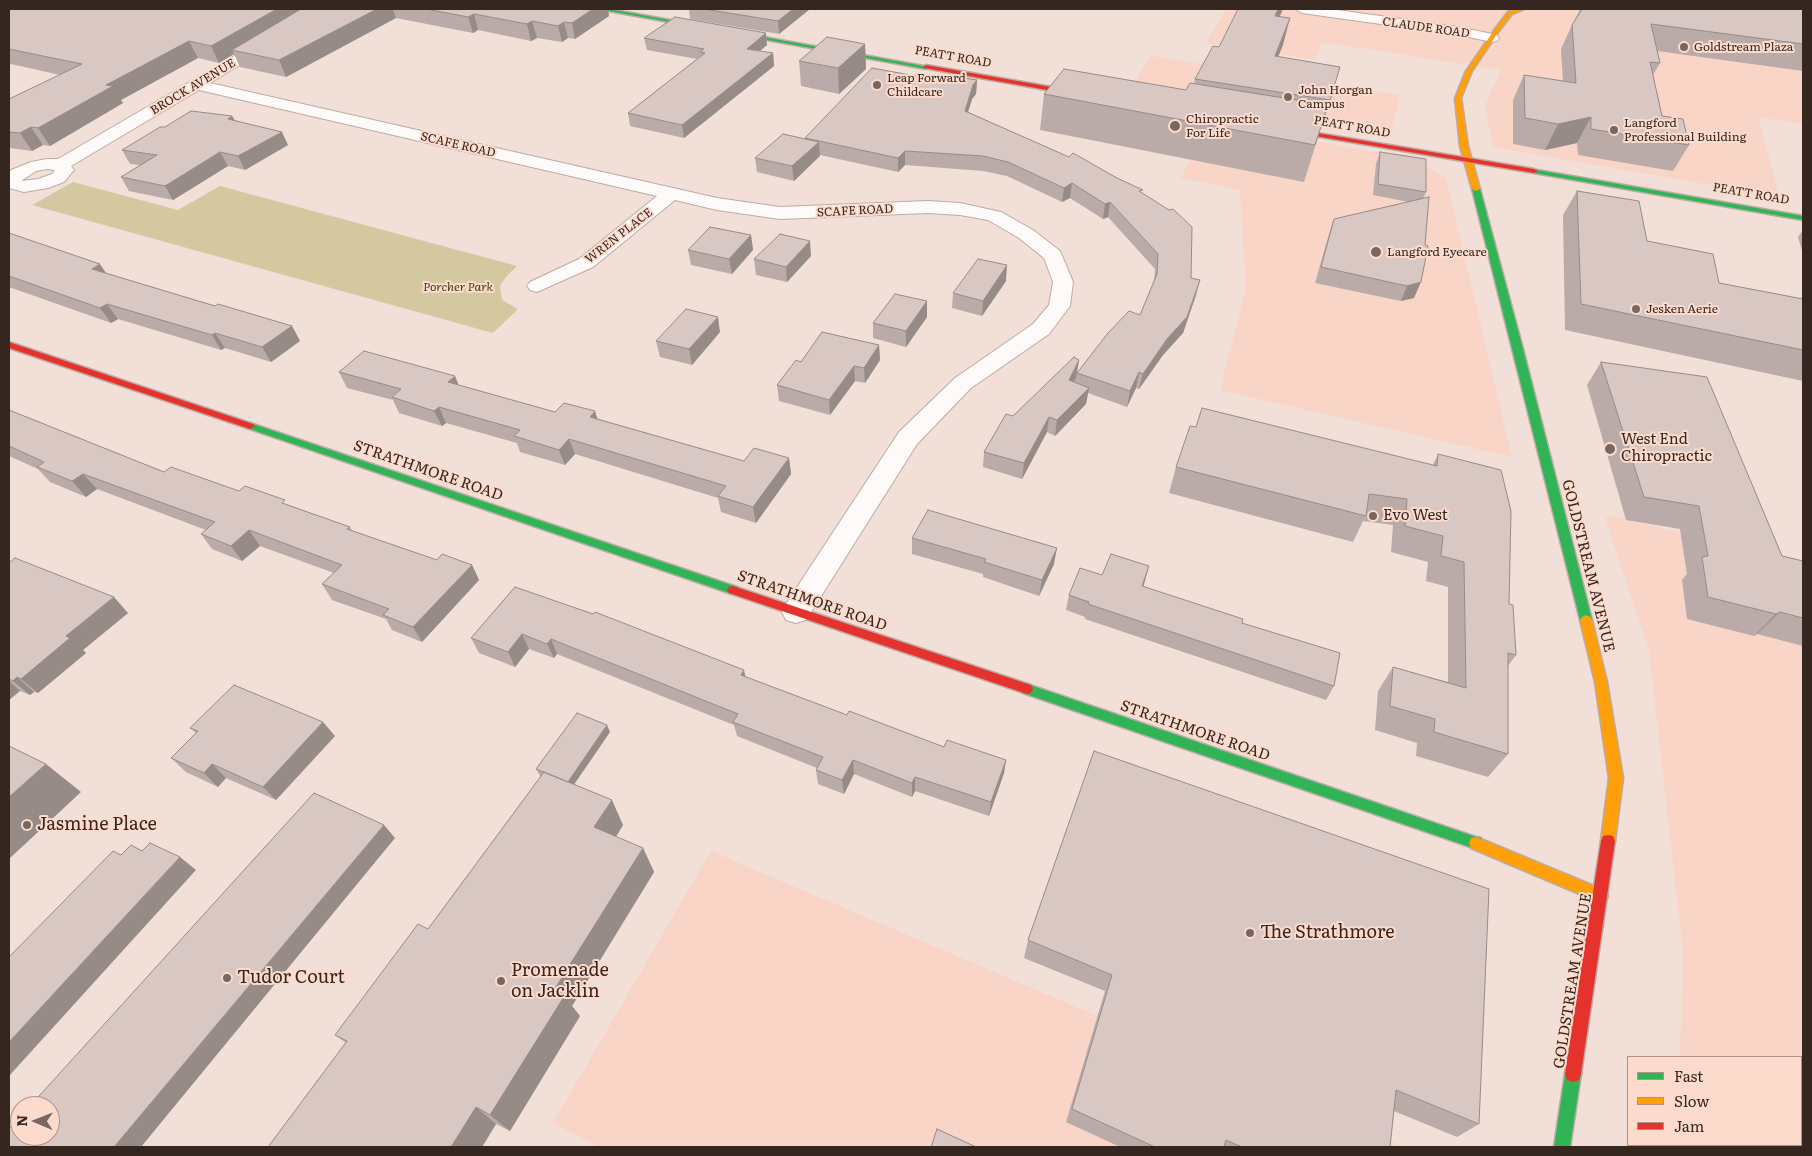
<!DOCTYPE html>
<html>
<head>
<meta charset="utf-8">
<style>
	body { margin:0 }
	#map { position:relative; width:1812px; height:1156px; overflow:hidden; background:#f2dfd8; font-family:Literata,serif }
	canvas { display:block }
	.frame { position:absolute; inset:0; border:10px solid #35261f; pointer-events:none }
	.legend { position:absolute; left:1627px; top:1056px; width:175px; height:90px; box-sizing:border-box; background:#fcdbcd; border:1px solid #ac9387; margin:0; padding:6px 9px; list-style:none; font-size:15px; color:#35261f }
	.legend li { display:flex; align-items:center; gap:10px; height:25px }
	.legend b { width:25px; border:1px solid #ac9387 }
	.north { position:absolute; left:10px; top:1096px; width:50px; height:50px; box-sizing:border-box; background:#fcdbcd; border:1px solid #ac9387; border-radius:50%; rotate:271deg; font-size:14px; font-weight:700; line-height:20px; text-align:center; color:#35261f }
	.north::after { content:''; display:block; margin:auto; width:18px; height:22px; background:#776760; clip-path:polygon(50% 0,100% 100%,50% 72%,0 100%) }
</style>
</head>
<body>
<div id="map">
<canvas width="1812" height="1156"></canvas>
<div class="frame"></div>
<ul class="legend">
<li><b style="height:6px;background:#30b455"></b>Fast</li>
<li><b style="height:6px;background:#ff9f0a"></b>Slow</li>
<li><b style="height:6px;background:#e5322d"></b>Jam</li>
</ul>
<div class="north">N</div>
</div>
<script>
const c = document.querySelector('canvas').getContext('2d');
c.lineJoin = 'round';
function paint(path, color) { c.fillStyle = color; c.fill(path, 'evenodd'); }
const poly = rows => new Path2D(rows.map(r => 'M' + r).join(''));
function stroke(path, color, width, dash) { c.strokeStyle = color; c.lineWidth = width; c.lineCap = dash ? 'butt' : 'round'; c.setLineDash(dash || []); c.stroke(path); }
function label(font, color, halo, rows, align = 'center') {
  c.font = font + ' Literata,serif'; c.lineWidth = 4; c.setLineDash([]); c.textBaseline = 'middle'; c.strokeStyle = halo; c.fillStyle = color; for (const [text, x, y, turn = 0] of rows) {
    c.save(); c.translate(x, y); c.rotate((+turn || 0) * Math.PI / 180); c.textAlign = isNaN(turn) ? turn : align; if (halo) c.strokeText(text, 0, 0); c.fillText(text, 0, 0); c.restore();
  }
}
paint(poly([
	[1226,9,1709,9,1803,24,1803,124,1758,117,1780,197,1493,147,1485,106,1501,70,1322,42,1315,60,1206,43],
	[1150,56,1399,95,1393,129,1133,86],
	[1208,123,1415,159,1446,178,1512,457,1220,390,1246,287,1240,190,1181,178],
	[1604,514,1803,563,1803,1147,1677,1147,1677,1145,1801,1145,1801,1057,1680,1057,1683,952,1649,651],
	[711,851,1404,1147,599,1147,553,1123]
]), '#f8d5c6');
paint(poly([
	[73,182,178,210,220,186,517,266,506,277,500,286,502,300,518,309,493,333,32,205]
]), '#d4c8a1');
const street = poly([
	[315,9,332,9,210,83,717,198,780,207,928,201,960,203,1001,212,1033,230,1060,251,1073,282,1070,306,1049,334,971,388,917,444,806,620,796,623,786,620,782,612,786,604,899,432,955,378,1033,324,1049,305,1053,282,1044,258,1019,238,988,220,960,215,928,213,780,219,717,210,675,200,593,267,537,292,530,290,527,286,530,282,579,259,657,196,199,90,71,166,74,170,64,182,48,188,24,192,9,188,9,173,11,170,31,162,47,159,58,159,315,9],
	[47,169,55,170,52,174,38,179,21,181,36,171,47,169],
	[1295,9,1330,9,1459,27,1497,35,1499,38,1497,41,1492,42,1459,35,1302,13,1295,9]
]);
const fast = poly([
	[598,9,609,9,929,67,926,69,598,9],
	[1531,169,1803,216,1803,220,1534,173,1530,171,1531,169],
	[1473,187,1480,189,1523,349,1592,620,1590,623,1586,625,1582,623,1580,620,1472,189,1473,187],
	[250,423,737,587,739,590,737,593,733,594,729,593,247,428,245,426,247,424,250,423],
	[1027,684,1476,837,1481,838,1483,843,1481,848,1476,849,1023,693,1021,689,1023,685,1027,684],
	[1573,1066,1579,1068,1581,1074,1570,1147,1554,1147,1565,1074,1567,1068,1573,1066]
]);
const slow = poly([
	[1516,9,1524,9,1512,14,1499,31,1472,71,1461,98,1468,146,1480,189,1476,191,1472,189,1460,146,1455,98,1466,71,1495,29,1508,12,1516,9],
	[1586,615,1590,617,1592,620,1607,682,1623,778,1615,841,1613,846,1608,847,1603,846,1601,841,1609,778,1595,682,1580,620,1582,617,1586,615],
	[1476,837,1606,891,1608,896,1606,901,1601,903,1471,848,1469,843,1471,838,1476,837]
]);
const jam = poly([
	[926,65,1086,93,1089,95,1086,97,924,68,923,67,926,65],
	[1281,127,1534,169,1538,171,1534,173,1279,130,1278,129,1281,127],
	[9,342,253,424,255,426,250,429,247,428,9,348,9,342],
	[733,586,1031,685,1033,689,1031,693,1027,694,729,593,727,590,729,587,733,586],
	[1608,835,1613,836,1615,841,1581,1074,1579,1080,1573,1082,1567,1080,1565,1074,1601,841,1603,836,1608,835]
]);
stroke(street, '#bcaca5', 2);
stroke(fast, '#bcaca5', 3);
stroke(slow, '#bcaca5', 3);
stroke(jam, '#bcaca5', 3);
paint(street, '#fdfaf9');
paint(fast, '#30b455');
paint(slow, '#ff9f0a');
paint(jam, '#e5322d');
paint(poly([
	[9,9,608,9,609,16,575,39,568,38,562,42,537,38,531,41,478,30,473,33,396,18,286,77,240,67,234,54,219,63,198,58,121,100,123,103,50,146,43,145,32,151,9,148,9,99,60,75,11,64,9,65],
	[689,9,810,9,779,34,690,19],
	[1579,9,1803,9,1803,71,1657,51,1660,63,1653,75,1662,116,1689,145,1673,171,1578,155,1577,143,1545,150,1513,144,1513,100,1524,75,1563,81,1561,49,1572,25,1579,12],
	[1279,17,1283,45,1278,57,1340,67,1304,182,1040,130,1044,94,1186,90,1194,84,1195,79,1219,47],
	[644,38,767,45,760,51,773,53,774,66,684,138,630,126,628,113,697,59,647,50],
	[865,44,866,69,839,94,801,86,799,61],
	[938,80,977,80,976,94,972,99,968,112,1142,193,1191,278,1196,295,1183,333,1163,355,1139,389,1136,388,1127,407,1088,393,1086,404,1055,436,1047,432,1022,479,983,467,984,452,1013,416,1079,360,1077,372,1140,315,1154,281,1155,269,1108,217,1103,219,1070,198,1062,202,1007,176,983,171,905,165,898,172,820,155,794,181,757,172,755,158,805,138],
	[232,116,235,120,288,145,245,170,228,166,173,200,129,191,121,177,140,165,130,164,122,150,165,127],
	[1380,152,1426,192,1423,199,1414,298,1401,301,1315,283,1329,234,1334,219,1409,202,1373,195,1376,164],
	[1577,191,1647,241,1719,283,1803,299,1803,381,1565,330,1563,215],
	[1803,230,1803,254,1798,237],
	[9,233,106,273,215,306,292,326,300,341,271,362,225,348,221,350,118,319,111,323,9,287],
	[751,235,753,250,732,274,691,265,688,250],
	[811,256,787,282,756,275,754,259],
	[1006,281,982,316,952,308,953,293],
	[927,301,927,317,906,347,873,338,873,323],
	[720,332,692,365,660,357,656,341],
	[879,345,880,360,865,383,855,381,830,415,779,401,777,385,801,362],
	[1601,362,1782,556,1803,561,1803,646,1757,634,1754,636,1687,619,1682,580,1687,574,1680,529,1626,520,1587,385],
	[339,372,458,385,555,412,598,419,744,461,789,458,791,474,756,523,721,512,718,498,575,454,565,465,520,452,517,443,446,423,442,426,399,413,393,400,347,388],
	[9,410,164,472,288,505,350,527,352,531,437,560,472,565,479,580,422,642,392,630,386,619,332,600,322,584,334,573,260,546,242,561,212,549,201,534,206,530,97,489,86,497,50,482,38,469,9,456],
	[1196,427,1433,465,1438,454,1509,604,1516,655,1508,666,1508,754,1488,777,1416,756,1417,743,1375,730,1378,691,1393,667,1448,682,1448,587,1426,581,1428,562,1391,552,1393,525,1363,521,1353,542,1169,493,1176,467],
	[912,538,1054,564,1039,596,983,577,983,574,912,554],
	[9,563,128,613,83,650,86,653,38,693,34,692,30,695,20,691,9,700],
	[1102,575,1145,581,1143,586,1242,623,1334,686,1326,700,1085,619,1085,617,1066,610,1069,595],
	[515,587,746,677,847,715,944,747,1006,760,1004,773,989,816,915,791,912,797,854,774,844,794,818,784,816,770,817,768,737,736,734,725,557,654,554,658,529,649,515,667,479,653,471,638],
	[190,728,335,736,276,800,226,778,218,787,186,772,171,758,196,733],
	[610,732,574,784,623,825,616,837,643,848,654,872,572,1006,580,1016,510,1131,496,1124,482,1147,268,1147,346,1043,335,1035,428,929,541,776,540,776,536,769],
	[1028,940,1479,1124,1457,1137,1394,1111,1390,1147,1120,1147,1066,1122,1105,991,1024,958],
	[1682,1145,1736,1145,1742,1147,1679,1147,1679,1146]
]), '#baaba8');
paint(poly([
	[277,9,312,9,232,50,234,54,219,63,211,46],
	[377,9,393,9,396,18,286,77,279,60],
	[593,9,608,9,609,16,575,39,572,23],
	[793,9,810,9,779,34,778,21],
	[1278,9,1283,9,1268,43,1275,16],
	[474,14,478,30,473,33,468,17],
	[1290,18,1283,45,1267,83,1275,56],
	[532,21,537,38,531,41,527,24],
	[564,22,568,38,562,42,558,26],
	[766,33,767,45,748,61,747,49],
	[189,41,198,58,121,100,123,103,50,146,38,128,106,85],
	[865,44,866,69,839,94,838,68],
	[773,53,774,66,684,138,682,125],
	[977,80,976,94,972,99,964,125,965,111,973,85],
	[232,116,239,129,228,119],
	[1591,117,1577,143,1545,150,1558,124],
	[31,127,43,145,32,151,20,133],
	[282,132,288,145,245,170,238,156],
	[819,142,820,156,794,181,792,166],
	[905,151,905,165,898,172,898,158],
	[220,152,228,166,173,200,165,186],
	[1072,183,1070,198,1062,202,1064,188],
	[1110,202,1108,217,1103,219,1105,204],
	[751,235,753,250,732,274,729,259],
	[810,241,811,256,787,282,786,267],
	[100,264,110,279,92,269],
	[1007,265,1006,281,982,316,983,301],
	[1200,280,1196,295,1183,333,1163,355,1139,389,1143,374],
	[1421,282,1414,298,1401,301,1407,286],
	[927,301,927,317,906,347,906,331],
	[107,304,118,319,111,323,100,308],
	[718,317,720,332,692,365,689,349],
	[292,326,300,341,271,362,262,347],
	[215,333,225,348,221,350,212,335],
	[879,345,880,360,865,383,864,368],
	[1079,360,1076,378,1067,395,1069,380],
	[854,366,855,381,830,415,829,400],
	[1139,372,1136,388,1127,407,1130,391],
	[455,376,461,391,448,382],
	[1089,388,1086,404,1055,436,1057,420],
	[439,407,446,423,442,426,434,411],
	[595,411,600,427,590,417],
	[1049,417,1047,432,1022,479,1024,463],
	[569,439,575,454,565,465,559,450],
	[789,458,791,474,756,523,753,507],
	[83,474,97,489,86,497,72,481],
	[249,530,260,546,242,561,231,546],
	[1057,548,1054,564,1039,596,1042,580],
	[472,565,479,580,422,642,413,627],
	[1149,566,1145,581,1138,601,1142,586],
	[114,597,128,613,83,650,86,653,38,693,21,679,66,636],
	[1780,612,1757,634,1754,636,1776,614],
	[522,634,529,649,515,667,508,652],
	[551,639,557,654,554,658,547,644],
	[744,670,747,685,741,675],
	[17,677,34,692,30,695,13,681],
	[9,681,20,691,9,700],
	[323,722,335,736,276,800,263,787],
	[607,725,610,732,571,789,568,782],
	[853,760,854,774,844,794,842,780],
	[1006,760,1004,773,989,816,991,802],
	[46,764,81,792,9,859,9,797],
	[212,764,226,778,218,787,204,773],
	[915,777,915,791,912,797,912,783],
	[612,800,623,825,606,852,594,827],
	[384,825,395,838,141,1147,114,1147],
	[643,848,654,872,572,1006,580,1016,510,1131,490,1115,554,990],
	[180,857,196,870,9,1076,9,1042],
	[476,1107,496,1124,482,1147,451,1147]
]), '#978b88');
const building = poly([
	[9,9,277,9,211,46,189,41,106,85,113,86,38,128,31,127,20,133,9,132,9,99,82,64,9,49,9,9],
	[301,9,377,9,279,60,232,50,301,9],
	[426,9,593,9,572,23,564,22,558,26,532,21,527,24,474,14,468,17,426,9],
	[704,9,793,9,778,21,704,9],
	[1238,9,1278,9,1275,16,1290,18,1275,56,1340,67,1330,100,1195,79,1213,46,1219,47,1238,9],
	[1582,9,1803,9,1803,44,1651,24,1660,63,1650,62,1662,116,1683,119,1689,145,1591,129,1591,117,1558,124,1525,118,1524,75,1576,83,1572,25,1582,9],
	[675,17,766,33,747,49,773,53,682,125,628,113,705,53,700,52,704,49,644,38,675,17],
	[827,37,865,44,838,68,799,61,827,37],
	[872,68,938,80,943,75,977,80,973,85,965,111,1069,157,1073,153,1117,178,1143,190,1139,191,1169,210,1173,209,1192,227,1191,278,1200,280,1187,317,1167,339,1143,374,1139,372,1130,391,1077,373,1108,333,1129,311,1140,315,1157,274,1158,254,1110,202,1105,204,1072,183,1064,188,1008,162,983,156,905,151,898,158,805,138,872,68],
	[1064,69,1186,90,1190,83,1328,105,1315,145,1044,94,1064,69],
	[191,111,232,116,228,119,282,132,238,156,220,152,165,186,121,177,157,155,122,150,160,127,165,127,191,111],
	[783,134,819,142,792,166,755,158,783,134],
	[1380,152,1426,159,1426,192,1378,184,1380,152],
	[1577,191,1639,201,1647,241,1713,254,1719,283,1803,299,1803,350,1581,304,1577,191],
	[1429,197,1425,245,1428,246,1421,282,1407,286,1321,267,1334,219,1429,197],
	[710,227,751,235,729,259,688,250,710,227],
	[9,233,100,264,92,269,215,306,218,304,292,326,262,347,215,333,212,335,107,304,100,308,9,276,9,233],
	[780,234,810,241,786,267,754,259,780,234],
	[978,259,1007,265,983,301,953,293,978,259],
	[895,294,927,301,906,331,873,323,895,294],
	[686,309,718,317,689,349,656,341,686,309],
	[822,332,879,345,864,368,854,366,829,400,777,385,796,360,801,362,822,332],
	[364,351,455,376,448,382,555,412,564,403,595,411,590,417,744,461,754,448,789,458,753,507,718,496,726,486,569,439,559,450,514,436,520,430,439,407,434,411,392,397,401,389,339,372,364,351],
	[1074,357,1079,360,1069,380,1089,388,1057,420,1049,417,1024,463,984,452,1006,414,1013,416,1074,357],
	[1601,362,1707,377,1782,556,1803,561,1803,618,1780,612,1776,614,1708,597,1702,557,1708,556,1699,506,1644,497,1601,362],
	[1202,408,1437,466,1438,454,1501,470,1511,511,1509,604,1513,605,1516,655,1508,653,1508,754,1434,732,1435,719,1390,706,1393,667,1466,688,1464,562,1441,556,1443,536,1405,526,1407,499,1369,494,1366,516,1176,467,1190,426,1196,427,1202,408],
	[9,410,164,472,171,467,239,491,245,486,285,500,282,503,350,527,347,529,437,560,442,554,472,565,413,627,383,615,389,609,322,584,342,565,249,530,231,546,201,534,215,522,83,474,72,481,37,467,44,462,9,446,9,410],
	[928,510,1057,548,1042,580,984,562,986,559,912,538,928,510],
	[1111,554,1149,566,1142,586,1243,619,1242,623,1340,653,1334,686,1088,604,1089,602,1069,595,1080,568,1102,575,1111,554],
	[15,558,114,597,66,636,70,638,21,679,17,677,13,681,9,679,9,631,10,630,9,630,9,563,15,558],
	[515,587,593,614,595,612,744,670,741,675,847,715,849,711,944,747,947,740,1006,760,991,802,915,777,912,783,853,760,842,780,816,770,823,757,733,722,738,714,551,639,547,644,522,634,508,652,471,638,515,587],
	[234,685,323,722,263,787,212,764,204,773,171,758,198,731,190,728,234,685],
	[577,713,607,725,568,782,536,769,577,713],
	[9,746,46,764,9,797,9,746],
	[1094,751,1489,889,1479,1124,1396,1090,1390,1147,1242,1147,1226,1140,1224,1147,1155,1147,1072,1109,1112,975,1028,940,1094,751],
	[544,772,612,800,594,827,643,848,554,990,565,995,490,1115,476,1107,451,1147,268,1147,347,1041,335,1035,418,924,428,929,544,772],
	[314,793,384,825,114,1147,9,1147,9,1129,20,1117,20,1136,50,1136,50,1106,30,1106,314,793],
	[150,843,180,857,9,1042,9,957,113,851,121,855,131,845,142,851,150,843],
	[937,1129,976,1147,931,1147,937,1129],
	[1710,1145,1736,1145,1742,1147,1710,1147,1710,1145]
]);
paint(building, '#d8c7c3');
stroke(building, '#978b88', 1);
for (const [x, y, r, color] of [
	[1684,47,5,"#776760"],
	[877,85,5,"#776760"],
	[1288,97,5,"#776760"],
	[1175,126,6,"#776760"],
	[1614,130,5,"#776760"],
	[1376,252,6,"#776760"],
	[1636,309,5,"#776760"],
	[1610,449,6,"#776760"],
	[1373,516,5,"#776760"],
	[27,825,5,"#776760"],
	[1250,933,5,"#776760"],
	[227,978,5,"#776760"],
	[501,981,5,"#776760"]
]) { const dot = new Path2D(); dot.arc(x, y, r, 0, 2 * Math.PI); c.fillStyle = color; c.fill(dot); stroke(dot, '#fcdbcd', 2); }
label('12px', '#35261f', '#fcdbcd', [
	["CLAUDE ROAD",1426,28,8],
	["PEATT ROAD",953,57,10],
	["BROCK AVENUE",193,87,-31],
	["PEATT ROAD",1352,127,10],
	["SCAFE ROAD",458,145,13],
	["PEATT ROAD",1751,194,10],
	["SCAFE ROAD",855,211,-3],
	["WREN PLACE",619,236,-38]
]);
label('12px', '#35261f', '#fcdbcd', [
	["Goldstream Plaza",1694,47],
	["Leap Forward",887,78],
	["Childcare",887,92],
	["John Horgan",1298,90],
	["Campus",1298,104],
	["Chiropractic",1186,119],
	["For Life",1186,133],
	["Langford",1624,123],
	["Professional Building",1624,137],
	["Langford Eyecare",1387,252],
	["Jesken Aerie",1646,309]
], 'left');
label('italic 12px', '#413d12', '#fcdbcd', [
	["Porcher Park",458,287]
]);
label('15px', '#35261f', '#fcdbcd', [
	["West End",1621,440],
	["Chiropractic",1621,457],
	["Evo West",1383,516]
], 'left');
label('15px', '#35261f', '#fcdbcd', [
	["STRATHMORE ROAD",428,471,19],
	["GOLDSTREAM AVENUE",1588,566,76],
	["STRATHMORE ROAD",812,601,19],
	["STRATHMORE ROAD",1195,731,19],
	["GOLDSTREAM AVENUE",1573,981,-81]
]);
label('18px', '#35261f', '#fcdbcd', [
	["Jasmine Place",37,825],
	["The Strathmore",1260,933],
	["Promenade",511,971],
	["on Jacklin",511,992],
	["Tudor Court",237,978]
], 'left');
</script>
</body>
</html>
